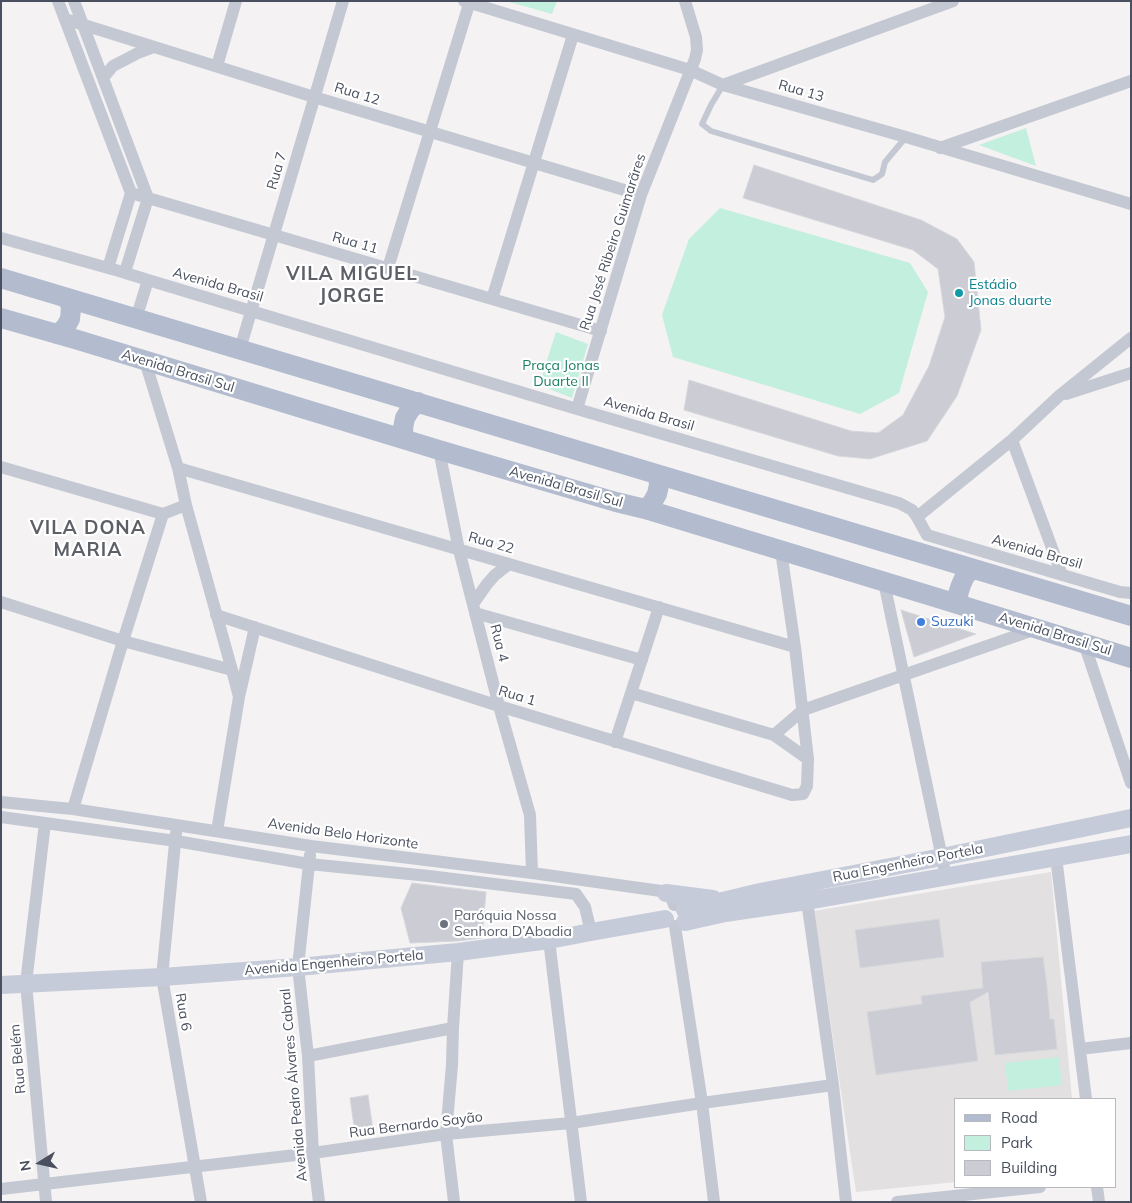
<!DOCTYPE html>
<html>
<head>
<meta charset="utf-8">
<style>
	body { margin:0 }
	#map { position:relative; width:1132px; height:1203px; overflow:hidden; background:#f4f2f2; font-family:Mulish,sans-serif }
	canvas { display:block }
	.frame { position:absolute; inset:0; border:2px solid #4a505f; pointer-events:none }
	.legend { position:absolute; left:954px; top:1098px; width:162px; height:90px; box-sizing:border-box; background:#fff; border:1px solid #b7b9bf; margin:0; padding:6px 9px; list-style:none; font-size:15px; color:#4a505f }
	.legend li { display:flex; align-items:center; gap:10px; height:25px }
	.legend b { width:25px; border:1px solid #b7b9bf }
	.north { position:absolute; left:15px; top:1138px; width:50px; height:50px; -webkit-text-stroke:4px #fff; paint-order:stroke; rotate:260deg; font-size:14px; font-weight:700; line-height:20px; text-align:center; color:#4a505f }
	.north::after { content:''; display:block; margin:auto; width:18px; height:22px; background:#4a505f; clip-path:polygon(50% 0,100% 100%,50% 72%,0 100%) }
</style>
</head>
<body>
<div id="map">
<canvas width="1132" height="1203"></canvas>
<div class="frame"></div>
<ul class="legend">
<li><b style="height:6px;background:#b3bbcf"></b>Road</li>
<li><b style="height:14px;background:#c3efde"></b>Park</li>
<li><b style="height:14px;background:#cccdd4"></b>Building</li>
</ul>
<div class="north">N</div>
</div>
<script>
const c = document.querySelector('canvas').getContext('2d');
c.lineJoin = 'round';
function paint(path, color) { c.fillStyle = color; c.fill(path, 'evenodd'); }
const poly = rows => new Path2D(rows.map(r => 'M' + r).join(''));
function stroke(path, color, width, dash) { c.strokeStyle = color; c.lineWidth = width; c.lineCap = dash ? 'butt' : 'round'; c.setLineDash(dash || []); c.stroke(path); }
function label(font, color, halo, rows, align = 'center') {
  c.font = font + ' Mulish,sans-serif'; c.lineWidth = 4.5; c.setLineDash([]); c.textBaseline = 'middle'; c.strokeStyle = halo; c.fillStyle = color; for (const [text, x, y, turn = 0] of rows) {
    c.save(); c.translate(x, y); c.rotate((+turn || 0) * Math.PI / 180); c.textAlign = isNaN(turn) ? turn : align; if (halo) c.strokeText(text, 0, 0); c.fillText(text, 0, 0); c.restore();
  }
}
paint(poly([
	[1051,872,1072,1099,956,1099,956,1182,856,1192,814,911],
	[855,930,943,957,860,968],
	[1043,957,1047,986,1050,1019,1054,1020,1056,1049,995,1055,987,992,984,994,981,962],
	[969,990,978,1061,931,1067,921,996],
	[867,1012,921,1069,876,1075]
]), '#e2e0e1');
paint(poly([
	[506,1,557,1,552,14],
	[1026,128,1036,166,979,145],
	[720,208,910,263,928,292,899,393,860,414,673,357,662,315,689,239],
	[556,332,588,344,572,398,539,385],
	[1059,1057,1062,1085,1008,1091,1005,1063]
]), '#c3efde');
const building = poly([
	[754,165,921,220,957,239,974,262,981,330,957,396,927,441,870,459,838,456,684,410,689,380,851,431,878,433,903,415,929,366,945,317,938,269,913,250,743,198,754,165],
	[901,610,976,634,914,657,901,610],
	[412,883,486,892,482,938,458,941,410,943,401,908,412,883],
	[939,919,944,957,860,968,855,930,939,919],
	[1043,957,1047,986,1050,1019,1054,1019,1057,1049,995,1055,988,992,970,1002,978,1061,876,1075,867,1012,922,1004,921,996,983,988,981,962,1043,957],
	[368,1095,373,1130,355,1133,350,1098,368,1095]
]);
paint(building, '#cccdd4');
stroke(building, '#d6d7dd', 1);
stroke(poly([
	[723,85,711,105,702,124,711,131,873,180,882,174,885,162,906,137]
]), '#c3c8d3', 6);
stroke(poly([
	[58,1,131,193,108,268],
	[74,1,148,198,125,272],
	[464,1,690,70,723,85,906,137,1131,204],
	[65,19,314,97,641,195],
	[217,66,236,1],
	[103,78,113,66,138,53,154,47],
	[723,85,953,1],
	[940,148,1131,81],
	[131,193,601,331],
	[1,238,119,271,148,280,577,409,899,503,912,510,917,517,927,535,1120,592,1131,593],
	[388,268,470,1],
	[492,299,573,35],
	[136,319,148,280],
	[240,349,343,1],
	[145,361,178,468,186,505,232,670,239,697],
	[1066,394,1131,373],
	[577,409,641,195,695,59,697,50,696,37,685,1],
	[1012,440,1062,575],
	[439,450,459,550,499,706,530,815,532,873],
	[1,467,163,514,186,505],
	[178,468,795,647],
	[917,517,1012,440,1059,396,1131,338],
	[884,582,946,877],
	[1,602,123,641,232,670],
	[473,604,487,584,495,575,509,564],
	[475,613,642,660],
	[216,615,499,706,792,795,803,794,807,786,808,759,795,647,781,551],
	[1084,643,1131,783],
	[631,693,774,735,808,759],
	[774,735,803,710,1036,629],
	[615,742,659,607],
	[1,802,51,807,73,809,311,846,532,873,661,891,671,896,674,905],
	[73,809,123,641,163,514],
	[1,817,176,841,309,864,429,876,576,894,585,907,591,932],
	[45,823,26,983,46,1202],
	[217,831,239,697,255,627],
	[176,833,162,977,201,1202],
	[310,855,298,967,308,1056,313,1153,319,1202],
	[1056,857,1086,1099],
	[807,901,833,1085,846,1202],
	[675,926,702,1103,714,1202],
	[549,940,581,1202],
	[1080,1049,1131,1043],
	[308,1056,453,1028],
	[1097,1187,1099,1202],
	[1,1189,313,1153,446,1134,571,1123,702,1103,833,1085],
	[454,1202,446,1134,452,1065,453,1028,458,952],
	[897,1202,1040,1187]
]), '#c3c8d3', 12);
stroke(poly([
	[666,893,713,899],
	[685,910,760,892,942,857,1131,818],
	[685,922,725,913,807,901,1131,844],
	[1,985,162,977,298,967,458,952,549,940,591,932,665,919]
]), '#c6cbd9', 18);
stroke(poly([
	[1,278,1131,616],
	[1,318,78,340,439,450,616,502,645,509,941,599,1131,658],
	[57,334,65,328,70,319,71,308,68,298],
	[404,439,403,428,405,418,410,410,418,402],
	[645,509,652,503,657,494,659,485,658,475],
	[959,604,958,594,961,585,965,576,972,569]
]), '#b3bbcf', 20);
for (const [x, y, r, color] of [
	[959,293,5,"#0f9aa8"],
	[921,622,5,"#3f7fe0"],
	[444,924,5,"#6b7280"]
]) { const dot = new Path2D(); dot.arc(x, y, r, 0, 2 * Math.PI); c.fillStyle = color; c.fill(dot); stroke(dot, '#fff', 2); }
label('14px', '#4a505f', '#fff', [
	["Rua 13",801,91,16],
	["Rua 12",357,94,17],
	["Rua 7",277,171,-74],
	["Rua José Ribeiro Guimarãres",613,242,-72],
	["Rua 11",355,243,16],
	["Avenida Brasil",218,285,16],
	["Avenida Brasil Sul",178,371,17],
	["Avenida Brasil",649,414,16],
	["Avenida Brasil Sul",566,487,16],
	["Rua 22",491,543,16],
	["Avenida Brasil",1037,552,16],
	["Avenida Brasil Sul",1055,634,17],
	["Rua 4",499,643,76],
	["Rua 1",517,696,17],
	["Avenida Belo Horizonte",343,834,8],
	["Rua Engenheiro Portela",908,863,-11],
	["Avenida Engenheiro Portela",334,963,-5],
	["Rua 6",183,1012,80],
	["Rua Belém",18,1059,-95],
	["Avenida Pedro Álvares Cabral",294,1085,-95],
	["Rua Bernardo Sayão",416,1125,-7]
]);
label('14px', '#0d838f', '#fff', [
	["Estádio",969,285],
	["Jonas duarte",969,301]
], 'left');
label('14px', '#1b8064', '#fff', [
	["Praça Jonas",561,366],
	["Duarte II",561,382]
]);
label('14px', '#366cbe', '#fff', [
	["Suzuki",931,622]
], 'left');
label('14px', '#5b616d', '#fff', [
	["Paróquia Nossa",454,916],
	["Senhora D’Abadia",454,932]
], 'left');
c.letterSpacing = '1px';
label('bold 19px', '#5e6067', '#fff', [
	["VILA MIGUEL",352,274],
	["JORGE",352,296],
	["VILA DONA",88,528],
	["MARIA",88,550]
]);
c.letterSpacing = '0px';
</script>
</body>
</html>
